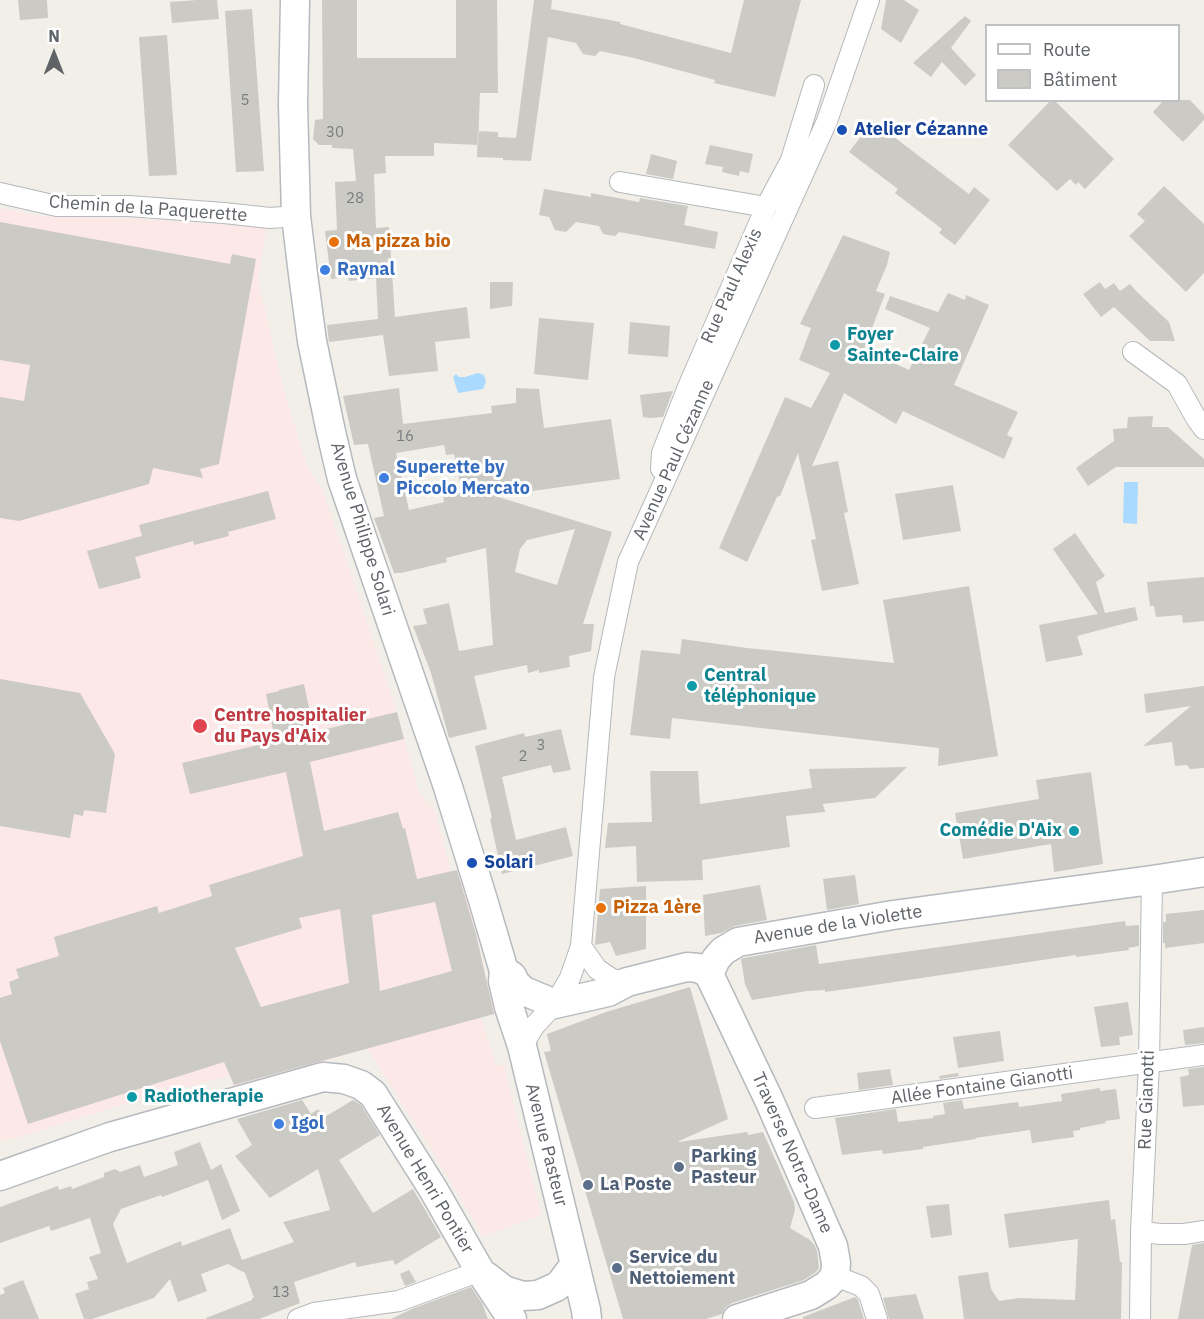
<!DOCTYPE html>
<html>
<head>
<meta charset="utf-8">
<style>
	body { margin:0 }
	#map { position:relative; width:1204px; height:1319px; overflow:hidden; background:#f1efe8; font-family:"IBM Plex Sans",sans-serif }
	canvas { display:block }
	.legend { position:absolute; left:985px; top:24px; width:195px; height:78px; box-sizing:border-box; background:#fff; border:2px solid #bfc1c3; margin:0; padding:8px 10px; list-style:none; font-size:18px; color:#5f6368 }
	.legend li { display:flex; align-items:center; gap:12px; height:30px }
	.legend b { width:30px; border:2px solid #bfc1c3 }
	.north { position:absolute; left:24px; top:24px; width:60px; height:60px; -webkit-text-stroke:4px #fff; paint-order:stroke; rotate:0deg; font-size:16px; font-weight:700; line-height:24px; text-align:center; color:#5f6368 }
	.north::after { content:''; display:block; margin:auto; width:21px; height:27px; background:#5f6368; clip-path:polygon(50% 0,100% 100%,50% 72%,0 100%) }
</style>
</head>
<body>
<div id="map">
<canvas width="1204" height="1319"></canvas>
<ul class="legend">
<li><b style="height:8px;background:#fff"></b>Route</li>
<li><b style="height:16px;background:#cccac5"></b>Bâtiment</li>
</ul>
<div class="north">N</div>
</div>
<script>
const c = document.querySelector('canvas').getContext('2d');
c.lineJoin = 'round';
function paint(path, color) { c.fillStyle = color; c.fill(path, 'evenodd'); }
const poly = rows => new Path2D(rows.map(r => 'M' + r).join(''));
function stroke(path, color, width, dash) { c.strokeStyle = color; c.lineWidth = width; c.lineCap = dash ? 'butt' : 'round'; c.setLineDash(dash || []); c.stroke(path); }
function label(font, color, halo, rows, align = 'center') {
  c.font = font + ' "IBM Plex Sans",sans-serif'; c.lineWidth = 6; c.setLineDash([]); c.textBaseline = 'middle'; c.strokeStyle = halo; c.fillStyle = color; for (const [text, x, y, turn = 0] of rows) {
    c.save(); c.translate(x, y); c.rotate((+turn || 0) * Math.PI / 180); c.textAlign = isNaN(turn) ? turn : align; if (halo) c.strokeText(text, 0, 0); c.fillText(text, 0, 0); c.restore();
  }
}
paint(poly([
	[0,208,42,216,162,220,266,228,258,279,283,388,307,465,322,489,397,712,418,789,435,812,451,871,461,870,495,1014,481,1017,496,1066,504,1064,541,1215,483,1236,427,1142,367,1049,245,1083,245,1084,234,1087,229,1076,141,1099,16,1138,0,1142]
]), '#fce8e6');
paint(poly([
	[478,373,484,375,486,382,483,389,458,393,453,377,456,374,459,377,465,377],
	[1124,482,1138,482,1137,524,1123,523]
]), '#aadaff');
paint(poly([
	[18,0,47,0,48,18,20,20],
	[197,0,217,0,219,19,172,23,170,2],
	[322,0,357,0,357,58,456,58,456,0,497,0,498,93,480,93,478,145,434,143,434,156,385,156,386,173,374,174,376,228,389,227,395,317,467,307,470,338,435,342,438,371,389,376,383,335,329,342,327,325,378,319,376,278,349,281,348,277,331,279,325,231,337,230,335,182,356,181,353,149,332,148,332,145,319,145,313,139,315,120,323,119],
	[534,0,552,0,551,9,620,22,620,24,731,53,744,0,801,0,775,97,714,83,715,80,634,58,600,51,595,56,583,54,576,43,548,37,531,161,503,160,503,158,477,157,478,131,498,132,498,137,516,138],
	[886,0,904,0,919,10,901,43,881,29],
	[252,9,264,171,236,172,225,11],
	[965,16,971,21,951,48,976,75,965,86,942,62,931,77,913,63],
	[167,35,177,175,149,176,139,37],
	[1051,100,1054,100,1114,159,1085,189,1078,182,1076,185,1070,179,1057,191,1008,145],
	[1164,100,1190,100,1204,115,1204,120,1183,142,1153,112],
	[873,121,969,194,974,187,990,200,955,245,939,233,942,229,895,193,898,189,849,152],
	[710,145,753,154,749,173,740,171,739,176,722,172,723,167,705,164],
	[651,154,677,161,673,179,646,174],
	[1164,186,1204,224,1204,273,1186,292,1129,236,1145,221,1137,214],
	[544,189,591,197,591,193,639,202,640,198,688,206,684,225,718,232,715,249,619,232,615,236,603,234,599,226,576,222,566,232,555,230,549,217,539,215],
	[0,222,230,264,232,254,256,259,219,464,200,469,203,478,153,468,149,484,19,521,0,518,0,397,24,401,30,365,0,360],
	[843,235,890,252,887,265,876,291,885,294,864,349,909,370,930,328,885,309,890,296,938,312,948,293,965,300,966,295,989,305,954,385,1018,412,1007,435,1013,438,1004,459,903,411,896,424,844,393,812,466,838,461,848,512,844,513,859,584,822,591,811,540,816,539,798,453,780,496,777,497,747,562,719,548,785,397,811,408,830,373,799,360,811,328,800,324],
	[490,282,513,282,512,306,490,309],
	[1100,282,1105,289,1114,283,1120,291,1130,284,1137,292,1169,322,1175,341,1150,341,1114,307,1101,317,1083,294],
	[539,318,594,323,588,380,534,374],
	[630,322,670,326,668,357,628,354],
	[399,388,403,424,492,413,491,406,516,403,516,388,539,389,544,428,611,419,620,479,495,496,612,532,583,624,594,624,591,651,569,656,570,667,539,673,539,670,528,673,527,665,474,676,487,729,449,738,431,673,413,626,427,624,423,609,449,603,459,651,493,645,486,548,446,558,447,562,401,573,394,573,374,518,384,516,368,444,354,445,343,396],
	[444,445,446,455,454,454,462,492,443,496,444,502,409,510,396,453],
	[575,529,557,585,515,572,520,549,527,540],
	[673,391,663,417,650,418,643,417,640,395],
	[1153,416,1152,427,1168,427,1204,459,1204,467,1116,467,1088,486,1076,468,1114,441,1113,429,1127,428,1128,417],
	[953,485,961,531,903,540,895,494],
	[268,491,276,519,228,532,229,536,194,545,193,541,135,557,141,578,99,589,87,551,142,536,139,525],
	[1075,533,1105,576,1096,582,1105,613,1135,607,1138,620,1077,636,1083,655,1046,662,1039,625,1098,614,1053,549],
	[1204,577,1204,621,1183,623,1182,615,1156,617,1154,606,1150,606,1147,582],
	[969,586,998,756,938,766,939,748,672,718,670,739,630,735,641,650,680,654,682,639,747,648,894,663,883,600],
	[0,679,80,693,115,754,106,813,84,810,83,816,74,814,70,838,0,826],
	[304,684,314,732,397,712,404,739,310,762,324,831,398,812,403,829,405,828,417,879,457,870,476,934,494,1014,234,1085,224,1062,28,1124,0,1041,0,998,12,994,9,982,19,978,16,969,59,956,54,937,157,906,159,913,212,896,209,885,303,856,286,772,190,794,182,763,275,741,266,694,279,691,279,690],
	[435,902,452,971,380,991,372,915],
	[340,909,349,983,261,1007,235,948,302,928,299,918],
	[1204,686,1204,768,1190,769,1187,765,1175,766,1172,742,1143,746,1191,706,1146,713,1144,694],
	[561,729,571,770,553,773,551,765,502,777,516,840,566,827,573,856,502,874,490,819,492,818,475,746,524,733,525,737],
	[907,767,875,798,823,804,825,812,786,816,790,847,702,860,703,880,637,882,636,846,605,848,608,823,652,822,650,771,698,771,700,804,812,788,809,769],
	[1091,772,1103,864,1054,872,1051,844,963,859,955,813,1039,799,1036,780],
	[855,875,859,904,827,910,823,879],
	[760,885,767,920,735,926,721,933,705,936,703,895],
	[646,886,646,949,616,956,610,942,595,945,600,889],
	[1204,910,1204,943,1165,948,1165,943,1163,943,1163,922,1166,922,1166,914],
	[1125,921,1126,926,1139,925,1139,946,1128,948,1129,950,1076,957,1076,955,861,987,825,992,825,990,807,991,752,1000,745,984,741,959,744,958,816,945,819,964],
	[690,987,728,1119,679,1141,679,1142,747,1132,748,1135,763,1132,794,1202,795,1210,790,1228,810,1240,815,1246,817,1251,819,1268,816,1272,804,1280,732,1303,725,1308,722,1314,706,1319,623,1319,544,1052,551,1051,547,1034,606,1012],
	[1128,1002,1133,1035,1119,1037,1120,1045,1101,1047,1094,1007],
	[1204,1027,1204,1043,1185,1045,1183,1030],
	[1000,1031,1004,1061,958,1068,953,1037],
	[1204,1067,1204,1105,1183,1107,1180,1077,1189,1075,1188,1069],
	[890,1069,893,1085,859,1090,857,1073],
	[958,1073,959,1076,940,1079,939,1076],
	[1100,1088,1100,1091,1116,1089,1120,1119,1105,1121,1106,1123,1080,1128,1080,1130,1073,1131,1074,1137,1032,1143,1030,1130,975,1138,976,1139,923,1147,923,1149,883,1154,882,1150,842,1155,835,1118,896,1109,898,1122,933,1118,933,1116,945,1114,943,1103,962,1100,964,1109,1018,1102,1019,1107,1062,1101,1061,1094],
	[302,1100,311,1114,318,1109,323,1118,353,1100,361,1105,380,1135,339,1160,373,1213,413,1189,441,1237,395,1265,393,1260,357,1267,355,1262,294,1282,300,1303,259,1319,206,1319,206,1318,252,1300,252,1298,254,1298,245,1273,228,1264,201,1274,207,1291,178,1302,170,1279,154,1298,92,1319,84,1319,75,1294,89,1289,87,1282,98,1279,89,1257,101,1253,90,1218,51,1231,49,1226,0,1243,0,1207,58,1186,59,1190,71,1186,72,1189,104,1177,104,1173,115,1169,120,1172,140,1165,144,1177,178,1165,174,1152,200,1142,211,1170,221,1164,240,1211,222,1220,208,1180,162,1197,161,1195,121,1209,113,1224,127,1263,181,1241,182,1246,230,1228,242,1260,294,1242,283,1222,330,1210,318,1169,270,1198,235,1156,252,1145,237,1119],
	[1109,1200,1111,1220,1115,1219,1120,1262,1122,1262,1121,1319,964,1319,958,1276,988,1272,991,1289,999,1301,1019,1298,1075,1300,1078,1239,1009,1248,1004,1214],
	[949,1204,952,1235,931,1238,926,1206],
	[1204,1243,1204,1319,1178,1319,1192,1245],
	[409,1270,416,1282,405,1286,400,1274],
	[23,1280,39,1319,0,1319,0,1295,5,1293,3,1288],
	[471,1287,482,1303,488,1319,391,1319,414,1308],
	[916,1294,924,1319,889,1319,883,1298],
	[855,1297,858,1300,864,1319,803,1319,803,1317]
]), '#cccac5');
const street = poly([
	[620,182,766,207],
	[0,193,57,206,129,206,224,213,270,218,296,216],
	[1133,352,1177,384,1196,418,1204,429],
	[661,469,662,453,688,387,766,207,791,160,814,85],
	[581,946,597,969,612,979,627,982],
	[522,1046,535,1025,555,1004,570,978,581,946,604,677,628,562,827,121,869,0],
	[815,1108,1204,1055],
	[1141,1232,1161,1234,1184,1234,1204,1231],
	[835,1276,861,1286,869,1294,877,1319],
	[298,1319,314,1313,399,1301,480,1271],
	[1140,1319,1141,1232,1149,1063,1152,880]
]);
const secondary = poly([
	[295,0,293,104,296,216,303,274,312,341,331,432,342,479,448,787,483,900,504,971,503,981,509,1007,522,1046,586,1310,587,1319],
	[504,971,512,976,516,984,524,991,555,1004,608,992,627,982,687,967,699,968,709,974,769,1100,833,1246,836,1263,835,1276,827,1285,811,1295,737,1319],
	[709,974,716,959,723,951,738,942,893,915,1152,880,1204,872],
	[0,1176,110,1137,323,1077,344,1079,361,1085,373,1094,433,1189,480,1271,512,1319],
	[486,1276,504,1290,523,1296,538,1295,556,1287,561,1283,575,1264]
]);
stroke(street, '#b5b8bc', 22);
stroke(secondary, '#b6babf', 31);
stroke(street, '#fff', 20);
stroke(secondary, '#fff', 28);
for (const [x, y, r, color] of [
	[842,130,6,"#1a4fb4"],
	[334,242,6,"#e8710a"],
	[325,270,6,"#3f7fe0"],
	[835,345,6,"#0f9aa8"],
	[384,478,6,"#3f7fe0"],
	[692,686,6,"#0f9aa8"],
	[200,726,8,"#e0444e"],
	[1074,831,6,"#0f9aa8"],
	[472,863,6,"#1a4fb4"],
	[601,908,6,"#e8710a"],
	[132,1097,6,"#0f9aa8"],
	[279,1124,6,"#3f7fe0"],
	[679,1167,6,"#5c6f8a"],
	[588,1185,6,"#5c6f8a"],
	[617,1268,6,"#5c6f8a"]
]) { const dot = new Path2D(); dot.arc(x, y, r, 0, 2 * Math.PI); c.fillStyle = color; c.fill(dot); stroke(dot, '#fff', 2); }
label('15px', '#7a7d7f', null, [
	["5",245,101],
	["30",335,133],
	["28",355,199],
	["16",405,437],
	["3",541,746],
	["2",523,757],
	["13",281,1293]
]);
label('bold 18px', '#164399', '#fff', [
	["Atelier Cézanne",854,130],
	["Solari",484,863]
], 'left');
label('18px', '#5f6368', '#fff', [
	["Chemin de la Paquerette",148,209,4],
	["Rue Paul Alexis",732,286,-66],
	["Avenue Paul Cézanne",674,460,-66],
	["Avenue Philippe Solari",362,529,73],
	["Avenue de la Violette",838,925,-9],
	["Allée Fontaine Gianotti",982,1086,-8],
	["Rue Gianotti",1147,1100,-88],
	["Avenue Pasteur",546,1145,76],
	["Traverse Notre-Dame",792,1153,66],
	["Avenue Henri Pontier",425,1179,59]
]);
label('bold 18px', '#c56008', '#fff', [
	["Ma pizza bio",346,242],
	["Pizza 1ère",613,908]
], 'left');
label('bold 18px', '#366cbe', '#fff', [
	["Raynal",337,270],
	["Superette by",396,468],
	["Piccolo Mercato",396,489],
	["Igol",291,1124]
], 'left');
label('bold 18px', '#0d838f', '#fff', [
	["Foyer",847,335],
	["Sainte-Claire",847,356],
	["Central",704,676],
	["téléphonique",704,697],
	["Comédie D'Aix",1062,831,"right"],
	["Radiotherapie",144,1097]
], 'left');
label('bold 18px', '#be3a42', '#fff', [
	["Centre hospitalier",214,716],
	["du Pays d'Aix",214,737]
], 'left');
label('bold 18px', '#4e5e75', '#fff', [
	["Parking",691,1157],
	["Pasteur",691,1178],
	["La Poste",600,1185],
	["Service du",629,1258],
	["Nettoiement",629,1279]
], 'left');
</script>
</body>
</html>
